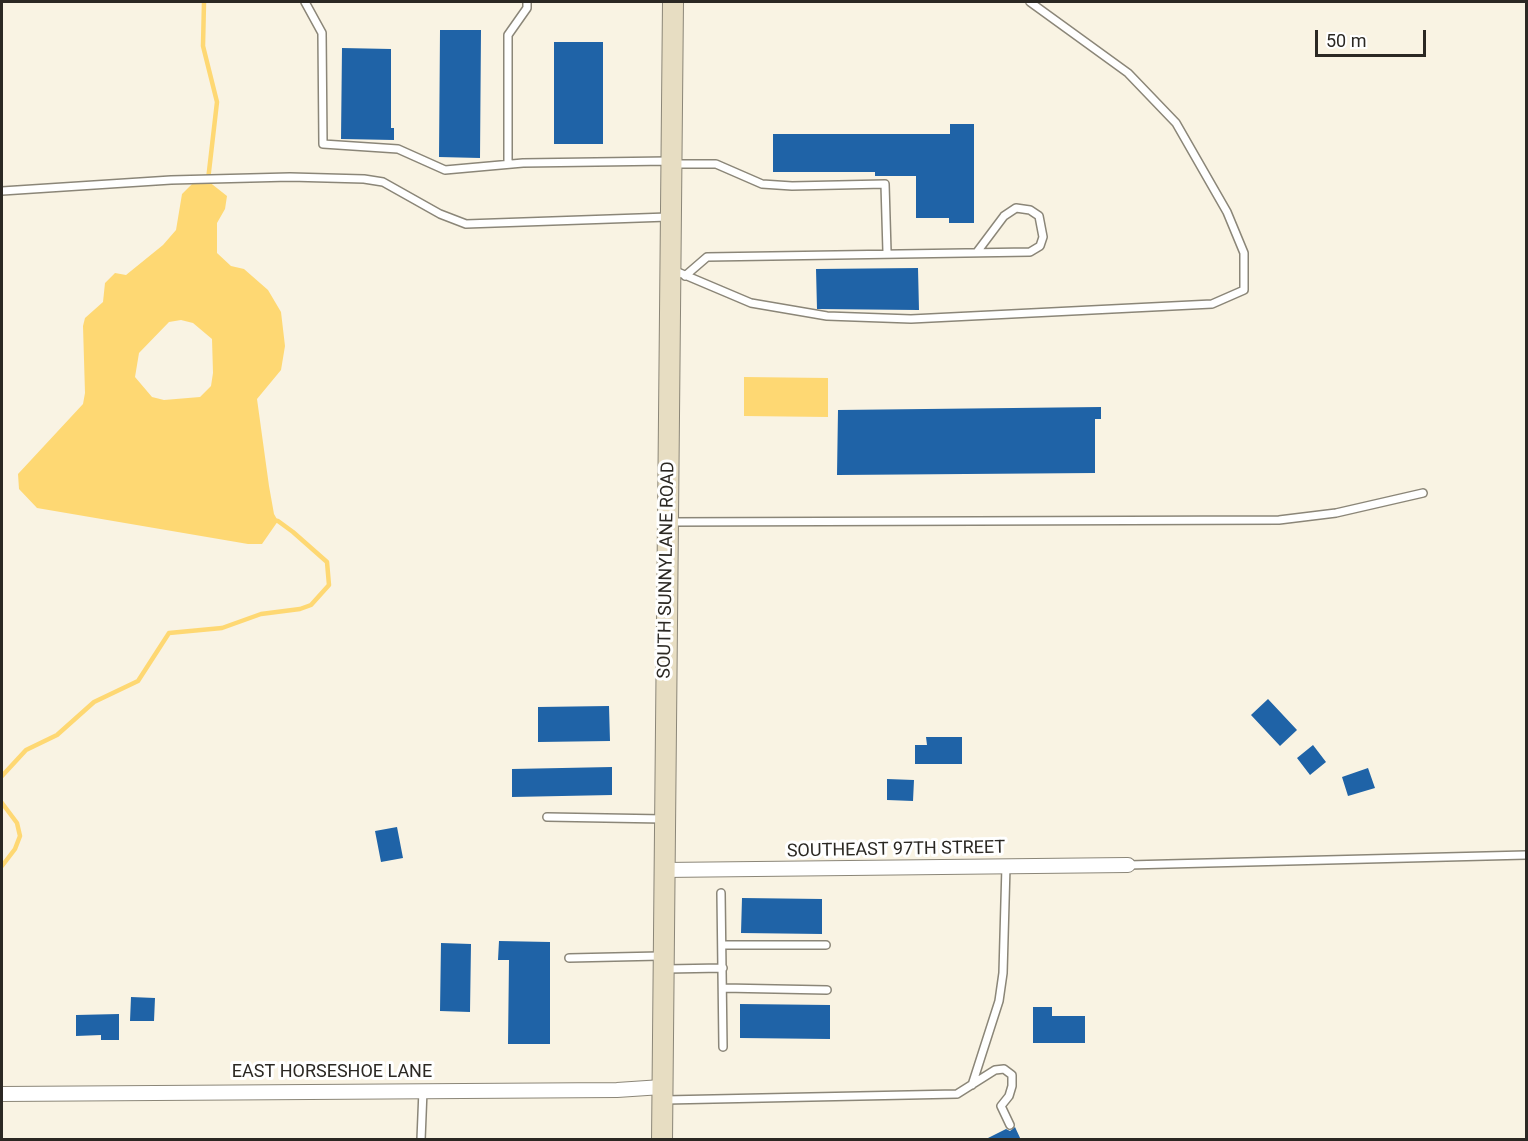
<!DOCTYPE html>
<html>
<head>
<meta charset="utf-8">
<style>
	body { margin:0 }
	#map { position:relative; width:1528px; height:1141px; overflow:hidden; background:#f9f3e3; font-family:Roboto,sans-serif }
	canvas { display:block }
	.frame { position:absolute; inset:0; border:3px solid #2b2823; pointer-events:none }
	.scale { position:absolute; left:1315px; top:30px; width:111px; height:27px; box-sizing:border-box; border:3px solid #2b2823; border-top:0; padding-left:8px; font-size:18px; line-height:21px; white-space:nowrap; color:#2b2823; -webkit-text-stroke:4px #fff; paint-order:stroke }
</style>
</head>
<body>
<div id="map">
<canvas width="1528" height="1141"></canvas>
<div class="frame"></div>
<div class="scale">50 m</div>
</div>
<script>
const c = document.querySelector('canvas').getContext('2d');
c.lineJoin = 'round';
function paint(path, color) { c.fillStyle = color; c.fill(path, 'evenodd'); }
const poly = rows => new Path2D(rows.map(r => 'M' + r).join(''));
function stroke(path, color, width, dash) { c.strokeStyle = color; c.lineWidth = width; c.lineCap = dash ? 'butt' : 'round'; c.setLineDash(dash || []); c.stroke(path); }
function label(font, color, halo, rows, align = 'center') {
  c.font = font + ' Roboto,sans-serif'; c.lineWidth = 6; c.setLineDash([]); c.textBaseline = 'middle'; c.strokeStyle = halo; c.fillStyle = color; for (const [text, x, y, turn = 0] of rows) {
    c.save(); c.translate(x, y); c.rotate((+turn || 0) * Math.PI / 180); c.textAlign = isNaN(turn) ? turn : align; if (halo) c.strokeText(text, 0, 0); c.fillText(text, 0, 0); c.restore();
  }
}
paint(poly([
	[208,181,227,196,225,209,217,223,217,253,231,266,244,269,268,290,281,312,285,346,281,370,257,399,269,486,274,514,278,521,262,544,248,544,37,508,19,489,18,474,83,404,85,393,83,326,85,318,103,302,105,283,115,273,126,275,163,245,176,230,182,194,192,184,204,184],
	[181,320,193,323,212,339,213,373,211,386,200,397,164,400,152,397,135,377,139,353,169,322],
	[744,377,828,378,828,417,744,416]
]), '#fed873');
stroke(poly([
	[204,2,203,46,217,102,208,180],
	[2,776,26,750,57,735,94,702,138,681,169,633,222,628,261,614,300,609,311,605,329,585,327,562,293,532,278,521,272,520],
	[2,803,17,823,20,836,15,849,2,866]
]), '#fed873', 4.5);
paint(poly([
	[440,30,481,30,480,158,439,157],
	[554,42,603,42,603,144,554,144],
	[342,48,391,49,391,128,394,128,394,140,341,139],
	[950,124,974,124,974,223,949,223,949,218,916,218,916,176,875,176,875,172,773,172,773,134,950,134],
	[918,268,919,310,817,309,816,269],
	[1101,407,1101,419,1095,419,1095,473,837,475,838,410],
	[1268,699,1297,730,1280,746,1251,715],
	[609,706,610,741,538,742,538,707],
	[926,737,962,737,962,764,915,764,915,745,927,745],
	[1313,745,1326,762,1310,775,1297,758],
	[612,767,612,795,512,797,512,769],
	[1368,768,1375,788,1348,796,1342,777],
	[887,779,914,780,913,801,887,800],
	[397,827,403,858,381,862,375,831],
	[742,898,822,899,822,934,741,933],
	[499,941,550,942,550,1044,508,1044,509,960,498,960],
	[441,943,471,944,470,1012,440,1011],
	[131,997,155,998,154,1021,130,1021],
	[740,1004,830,1005,830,1039,740,1038],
	[1033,1007,1052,1007,1052,1016,1085,1016,1085,1043,1033,1043],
	[119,1014,119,1040,101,1040,101,1035,76,1036,76,1015],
	[1015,1127,1021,1140,984,1140,1006,1129,1010,1131]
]), '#1f63a7');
const lane = poly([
	[305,2,322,33,323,144,398,149,445,170,523,163,669,161],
	[508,164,508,35,527,8,527,2],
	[672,164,716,164,762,184,792,186,885,184,887,252],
	[2,191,171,180,290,177,364,179,383,182,440,214,466,224,668,217],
	[673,270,751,303,827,316,911,319,1212,304,1244,290,1244,253,1227,212,1176,123,1128,73,1030,2],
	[685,276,707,257,1030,252,1040,246,1043,237,1039,216,1030,210,1016,208,1004,216,977,252],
	[670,522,1279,520,1336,513,1423,493],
	[547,817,664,819],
	[1128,865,1526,855],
	[721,893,723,1047],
	[722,945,826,945],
	[569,958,660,956],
	[666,969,723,968],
	[723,988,827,990],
	[972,1085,999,1001,1003,973,1006,866],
	[665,1100,957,1094,995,1070,1004,1069,1012,1075,1012,1086,1009,1096,1001,1106,1010,1125],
	[421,1140,423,1090]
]);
const street = poly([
	[663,870,1128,865],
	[2,1094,617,1090,662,1087]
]);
const secondary = poly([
	[662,1140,673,2]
]);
stroke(lane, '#8b8678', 10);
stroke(street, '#8b8678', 16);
stroke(secondary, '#8b8678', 22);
stroke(lane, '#fff', 7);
stroke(street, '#fff', 14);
stroke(secondary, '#e7ddc2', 20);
label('18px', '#2b2823', '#fff', [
	["SOUTH SUNNYLANE ROAD",667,570,-89],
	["SOUTHEAST 97TH STREET",896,850,-1],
	["EAST HORSESHOE LANE",332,1072]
]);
</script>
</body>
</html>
